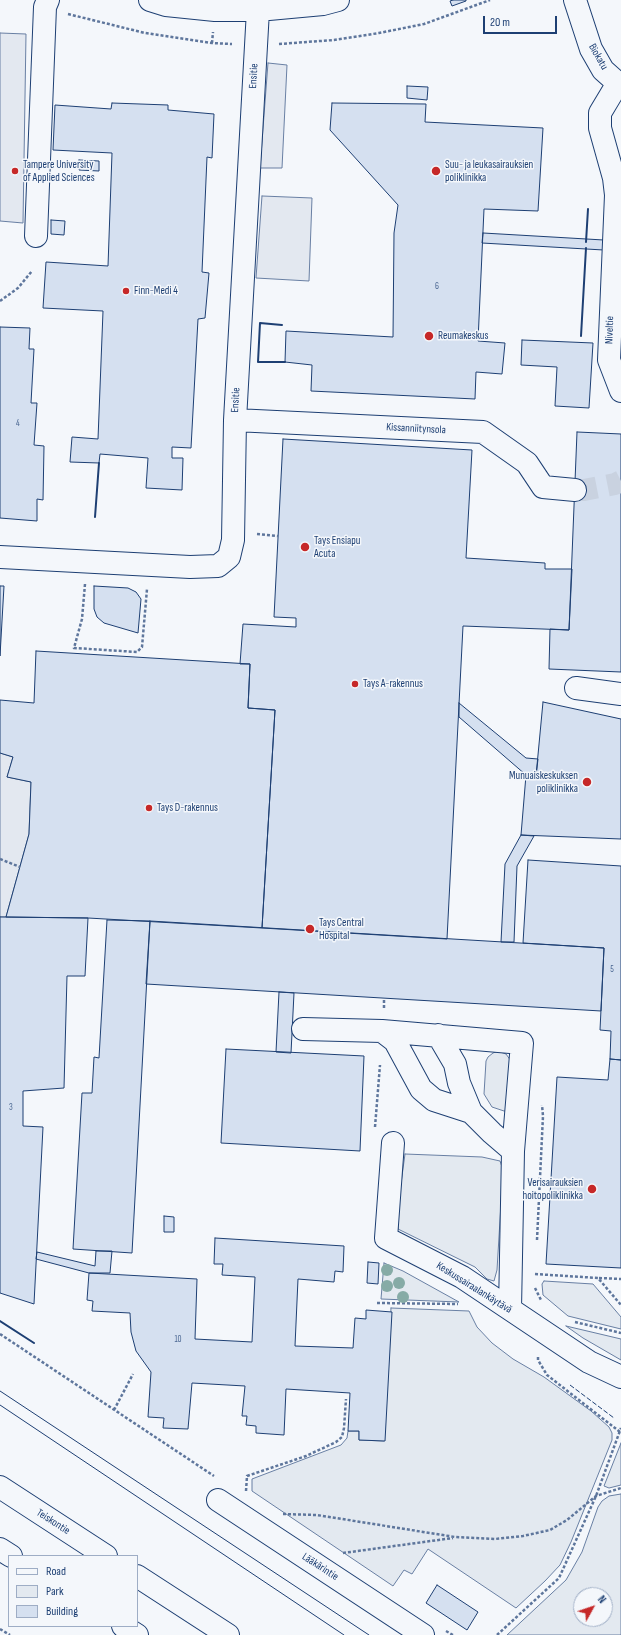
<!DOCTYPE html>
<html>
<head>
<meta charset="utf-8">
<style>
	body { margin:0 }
	#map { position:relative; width:621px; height:1635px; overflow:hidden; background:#f4f7fb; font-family:"Sofia Sans Condensed",sans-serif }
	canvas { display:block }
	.legend { position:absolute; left:8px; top:1555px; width:130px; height:72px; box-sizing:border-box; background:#f4f7fb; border:1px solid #9eadc5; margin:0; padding:5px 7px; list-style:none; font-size:12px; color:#1d3f73 }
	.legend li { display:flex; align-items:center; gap:8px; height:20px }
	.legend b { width:20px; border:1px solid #9eadc5 }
	.north { position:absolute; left:573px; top:1587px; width:40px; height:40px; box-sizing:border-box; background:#f4f7fb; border:1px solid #9eadc5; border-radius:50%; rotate:50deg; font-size:11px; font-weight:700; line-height:16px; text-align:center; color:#1d3f73 }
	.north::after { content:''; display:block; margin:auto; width:14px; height:18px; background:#c62828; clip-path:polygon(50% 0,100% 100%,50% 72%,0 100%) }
	.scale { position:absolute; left:483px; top:16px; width:74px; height:18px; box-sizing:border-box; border:2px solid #1d3f73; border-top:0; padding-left:5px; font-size:12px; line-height:14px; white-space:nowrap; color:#1d3f73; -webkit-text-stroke:3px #f4f7fb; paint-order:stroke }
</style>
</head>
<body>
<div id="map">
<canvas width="621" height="1635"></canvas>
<ul class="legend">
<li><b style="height:5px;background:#f4f7fb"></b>Road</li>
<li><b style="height:11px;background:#e3e9f0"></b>Park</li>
<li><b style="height:11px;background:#d5e0f0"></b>Building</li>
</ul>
<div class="north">N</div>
<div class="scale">20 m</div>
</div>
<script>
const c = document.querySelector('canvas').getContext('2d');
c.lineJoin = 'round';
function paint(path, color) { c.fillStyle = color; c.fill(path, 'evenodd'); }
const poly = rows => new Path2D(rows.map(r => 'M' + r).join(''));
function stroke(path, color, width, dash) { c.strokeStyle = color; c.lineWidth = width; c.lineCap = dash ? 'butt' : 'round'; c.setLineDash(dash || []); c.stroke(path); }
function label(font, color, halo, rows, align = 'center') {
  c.font = font + ' "Sofia Sans Condensed",sans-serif'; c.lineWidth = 3; c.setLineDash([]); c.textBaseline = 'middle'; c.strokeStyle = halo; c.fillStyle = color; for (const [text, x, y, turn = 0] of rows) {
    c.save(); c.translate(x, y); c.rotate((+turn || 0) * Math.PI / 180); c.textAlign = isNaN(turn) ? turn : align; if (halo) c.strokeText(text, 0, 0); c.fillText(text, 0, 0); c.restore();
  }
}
const green = poly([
	[498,1051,506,1054,511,1061,506,1111,504,1111,492,1107,484,1094,486,1061,488,1057,493,1053,498,1051],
	[405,1154,482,1157,500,1161,503,1170,497,1270,494,1281,487,1279,475,1267,398,1229,397,1213,405,1154],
	[384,1263,403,1271,459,1302,381,1299,384,1263],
	[544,1281,593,1284,621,1317,621,1329,568,1316,543,1295,542,1284,544,1281],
	[391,1308,469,1311,477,1327,492,1343,513,1359,544,1377,591,1411,609,1427,612,1433,612,1440,571,1542,560,1565,545,1581,516,1608,428,1549,412,1574,404,1570,393,1586,252,1491,252,1479,341,1445,347,1438,348,1431,359,1431,359,1440,384,1441,391,1308],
	[566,1326,621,1339,621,1360,583,1338,566,1326],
	[621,1443,621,1485,609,1488,604,1486,621,1443],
	[621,1494,621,1635,507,1635,566,1580,582,1552,598,1507,602,1501,609,1496,621,1494],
	[581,1595,605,1595,605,1619,581,1619,581,1595]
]);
paint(green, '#e3e9f0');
stroke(green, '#687fa3', 1);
const parking = poly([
	[0,33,26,34,23,223,0,221,0,33],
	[268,63,287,65,282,168,260,168,268,63],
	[262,196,312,198,309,281,256,278,262,196],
	[0,753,13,757,7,777,31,782,29,834,6,917,0,917,0,753]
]);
paint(parking, '#e3e8f0');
stroke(parking, '#687fa3', 1);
const building = poly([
	[453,0,466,0,466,1,452,6,450,1,453,0],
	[407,86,428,87,427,100,407,98,407,86],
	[112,103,168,105,168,110,214,114,212,158,207,157,202,272,209,273,205,318,198,319,191,448,172,447,172,458,183,458,182,490,146,488,148,458,100,454,99,463,70,462,72,437,98,439,103,311,43,308,46,262,108,266,112,153,53,150,55,105,111,109,112,103],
	[332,103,426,104,425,122,543,128,538,211,484,209,478,341,505,343,502,374,476,372,475,399,311,391,312,365,285,362,286,331,393,337,394,233,398,205,330,130,332,103],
	[79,160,99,161,99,171,79,170,79,160],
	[51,220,65,221,64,235,51,234,51,220],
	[483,233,621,241,621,251,482,243,483,233],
	[0,327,30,328,29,349,34,349,31,403,37,403,34,445,44,446,43,500,37,499,37,521,0,518,0,327],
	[522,340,593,343,589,408,555,406,557,367,521,365,522,340],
	[577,432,621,434,621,672,549,669,550,629,569,630,577,432],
	[283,439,472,450,466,558,545,563,545,569,572,569,569,630,463,626,447,939,262,928,275,710,248,708,250,664,240,664,243,624,296,627,296,618,274,617,283,439],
	[0,586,4,586,0,656,0,586],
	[94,586,128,588,136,592,141,599,138,633,104,623,97,617,94,609,94,586],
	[36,651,250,664,248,708,275,710,262,928,88,918,6,917,29,834,31,782,7,777,13,757,0,753,0,700,34,703,36,651],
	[543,702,621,719,621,839,521,835,526,775,536,776,543,702],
	[459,703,526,758,538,759,536,776,526,775,459,717,459,703],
	[521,835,534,836,517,866,514,942,501,942,505,864,521,835],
	[528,860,621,866,621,1060,610,1059,611,1031,600,1030,604,948,523,943,528,860],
	[0,917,88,918,85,976,67,976,64,1088,23,1091,23,1126,43,1127,34,1304,0,1293,0,917],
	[107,920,150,921,132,1253,73,1249,82,1093,92,1093,94,1057,99,1058,107,920],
	[150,921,604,948,601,1011,146,984,150,921],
	[279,992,294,993,291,1053,276,1052,279,992],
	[226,1049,364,1056,360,1151,221,1143,226,1049],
	[610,1059,621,1060,621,1268,546,1264,557,1077,608,1080,610,1059],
	[164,1216,174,1217,174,1232,164,1232,164,1216],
	[215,1238,344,1246,343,1272,335,1271,334,1282,298,1279,295,1346,353,1348,355,1318,366,1319,366,1310,392,1312,385,1441,359,1440,359,1431,348,1431,350,1393,286,1389,284,1435,256,1433,256,1426,246,1425,247,1416,242,1416,245,1386,192,1383,188,1429,163,1428,164,1418,148,1417,151,1372,136,1351,131,1332,130,1313,92,1311,93,1301,87,1300,89,1273,197,1279,195,1339,252,1342,255,1277,222,1275,223,1264,214,1264,215,1238],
	[96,1251,112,1251,110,1273,89,1273,36,1259,37,1252,95,1266,96,1251],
	[368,1262,379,1263,378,1284,367,1283,368,1262],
	[437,1585,478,1612,467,1630,426,1603,437,1585]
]);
paint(building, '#d5e0f0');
stroke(building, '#1d3f73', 1);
stroke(poly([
	[575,490,584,490,615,484,621,481]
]), '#c9d2e0', 22, [22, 11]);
const minor = poly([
	[150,0,166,5,215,10,258,10,323,4,338,0],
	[575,0,591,49,603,70,621,86],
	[618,83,600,113,600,128,614,178,616,195,609,360,621,391],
	[36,236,45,7,48,0],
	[235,420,483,432,527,463,543,487,575,490],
	[0,557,190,567,218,566,229,557,233,540,235,420,258,10],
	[576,688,621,694],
	[303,1029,382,1031,522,1043,513,1151,510,1309],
	[382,1031,395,1041,421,1089,434,1100,471,1112],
	[438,1035,455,1064,459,1083,471,1112,492,1133,513,1151],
	[393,1143,386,1238,462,1277,589,1362,621,1377],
	[218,1500,423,1635]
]);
const highway = poly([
	[0,1487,106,1556],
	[0,1549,11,1556],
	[137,1576,228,1635],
	[123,1626,137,1635]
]);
stroke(minor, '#1d3f73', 24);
stroke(highway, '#1d3f73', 24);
stroke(poly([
	[68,14,145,33,212,43,232,44],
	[212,43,213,32],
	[279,44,334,40,379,33,424,24,490,0],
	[0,301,18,288,32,271],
	[257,534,278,536],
	[85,584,82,619,74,648,137,652,142,647,147,589],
	[0,859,20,867],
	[384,1008,384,998],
	[375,1127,380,1065],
	[537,1240,543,1116,542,1105],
	[535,1274,598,1278,621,1305],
	[599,1278,621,1279],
	[535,1288,541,1300],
	[377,1303,458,1304],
	[575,1322,621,1333],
	[0,1334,214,1476],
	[538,1357,538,1360,547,1375,620,1432],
	[114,1410,133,1374],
	[246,1491,247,1476,306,1456,336,1442,342,1437,344,1428,346,1399],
	[283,1514,317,1515,455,1537,495,1539,523,1536,550,1530,567,1520,596,1496,621,1488],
	[343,1553,453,1538],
	[0,1629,10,1635],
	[446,1631,453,1635],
	[497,1635,559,1578,596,1496,621,1428]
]), '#5e769c', 2.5, [3, 2]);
stroke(minor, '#f4f7fb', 22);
stroke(highway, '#f4f7fb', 22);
stroke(poly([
	[0,1391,369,1635],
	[0,1405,344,1635]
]), '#1d3f73', 1);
stroke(poly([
	[570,1385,614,1418]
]), '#1d3f73', 1, [5, 2]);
stroke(poly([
	[586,242,588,209],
	[282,325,260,323,258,362,285,362],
	[581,336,586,248],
	[95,517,99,463],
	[0,1321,34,1343]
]), '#1d3f73', 2);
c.fillStyle = '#86aba6';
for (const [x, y] of [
	[387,1270],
	[399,1283],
	[387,1286],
	[403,1297]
]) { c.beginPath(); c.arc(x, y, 6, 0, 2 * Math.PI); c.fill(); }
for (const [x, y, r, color] of [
	[15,171,4,"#c62828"],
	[436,171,5,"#c62828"],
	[126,291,4,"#c62828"],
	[429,336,5,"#c62828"],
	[305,547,5,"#c62828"],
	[355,684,4,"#c62828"],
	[587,782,5,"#c62828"],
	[149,808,4,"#c62828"],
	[310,929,5,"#c62828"],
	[592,1189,5,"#c62828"]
]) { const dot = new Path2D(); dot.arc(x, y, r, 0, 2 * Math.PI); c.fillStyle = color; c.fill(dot); stroke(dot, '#f4f7fb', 1.5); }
label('9px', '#4b6792', null, [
	["6",437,287],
	["4",18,424],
	["5",612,970],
	["3",11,1108],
	["10",178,1340]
]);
label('11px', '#1d3f73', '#f4f7fb', [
	["Biokatu",598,57,60],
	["Ensitie",254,76,-87],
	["Niveltie",610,330,-88],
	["Ensitie",236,400,-87],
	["Kissanniitynsola",416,429,3],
	["Keskussairaalankäytävä",474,1288,32],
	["Teiskontie",53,1522,33],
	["Lääkärintie",320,1567,33]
]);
label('11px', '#1d3f73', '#f4f7fb', [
	["Tampere University",23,165],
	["of Applied Sciences",23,178],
	["Suu- ja leukasairauksien",445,165],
	["poliklinikka",445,178],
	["Finn-Medi 4",134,291],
	["Reumakeskus",438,336],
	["Tays Ensiapu",314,541],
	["Acuta",314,554],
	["Tays A-rakennus",363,684],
	["Munuaiskeskuksen",578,776,"right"],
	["poliklinikka",578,789,"right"],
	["Tays D-rakennus",157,808],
	["Tays Central",319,923],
	["Hospital",319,936],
	["Verisairauksien",583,1183,"right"],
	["hoitopoliklinikka",583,1196,"right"]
], 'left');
</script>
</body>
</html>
